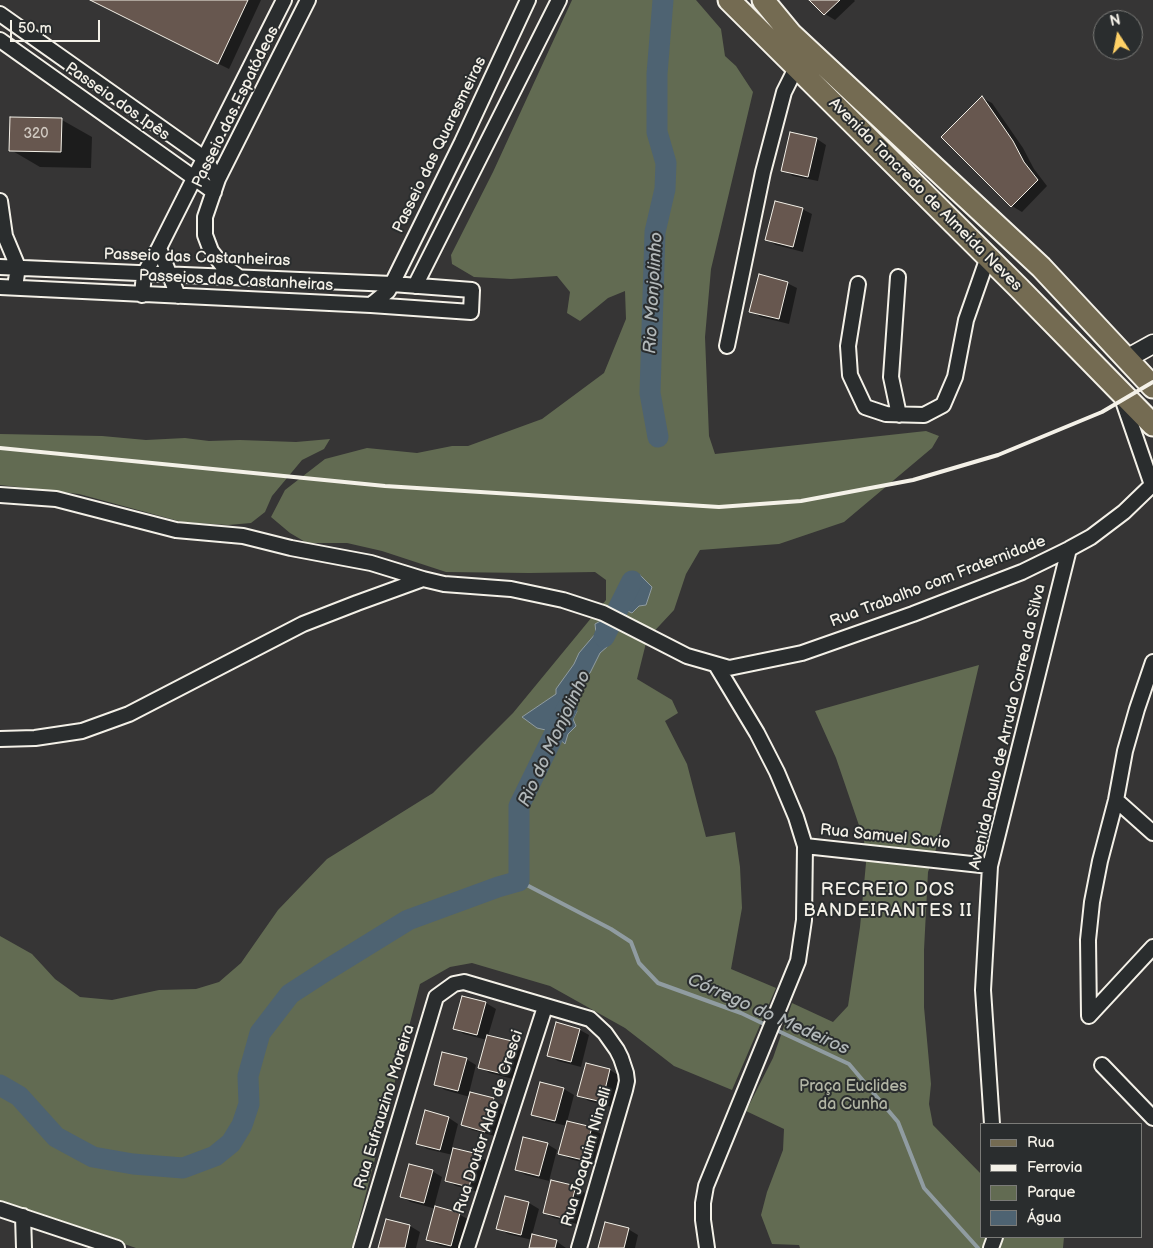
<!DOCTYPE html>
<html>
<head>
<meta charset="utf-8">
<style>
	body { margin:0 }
	#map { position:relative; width:1153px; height:1248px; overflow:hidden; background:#363535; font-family:"Balsamiq Sans",sans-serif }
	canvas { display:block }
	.legend { position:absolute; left:980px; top:1123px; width:162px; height:115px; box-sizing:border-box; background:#2a2d2e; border:1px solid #7b7b78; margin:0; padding:6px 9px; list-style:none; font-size:15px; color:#f4f1e8 }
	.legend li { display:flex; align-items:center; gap:10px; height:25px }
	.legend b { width:25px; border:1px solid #7b7b78 }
	.north { position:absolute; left:1093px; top:10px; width:50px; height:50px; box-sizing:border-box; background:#2a2d2e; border:1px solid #7b7b78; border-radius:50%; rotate:349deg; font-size:14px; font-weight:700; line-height:20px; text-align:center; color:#f4f1e8 }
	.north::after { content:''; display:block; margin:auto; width:18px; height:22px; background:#ffd166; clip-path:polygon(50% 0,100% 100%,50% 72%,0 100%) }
	.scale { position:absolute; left:10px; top:20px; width:90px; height:22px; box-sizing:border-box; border:2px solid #f4f1e8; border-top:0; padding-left:6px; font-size:15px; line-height:18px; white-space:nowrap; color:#f4f1e8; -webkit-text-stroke:4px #2a2d2e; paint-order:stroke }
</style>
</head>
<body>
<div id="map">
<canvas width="1153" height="1248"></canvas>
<ul class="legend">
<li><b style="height:6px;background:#746b52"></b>Rua</li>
<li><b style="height:6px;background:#f4f1e8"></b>Ferrovia</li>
<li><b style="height:14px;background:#626b52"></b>Parque</li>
<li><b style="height:14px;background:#4e6372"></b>Água</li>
</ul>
<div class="north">N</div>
<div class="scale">50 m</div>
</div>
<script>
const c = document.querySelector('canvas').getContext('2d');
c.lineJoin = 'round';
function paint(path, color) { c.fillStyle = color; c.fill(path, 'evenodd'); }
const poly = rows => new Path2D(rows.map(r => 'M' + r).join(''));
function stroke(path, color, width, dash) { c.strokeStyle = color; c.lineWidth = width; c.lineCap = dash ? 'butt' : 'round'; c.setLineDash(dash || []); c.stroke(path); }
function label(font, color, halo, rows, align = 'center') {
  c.font = font + ' "Balsamiq Sans",sans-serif'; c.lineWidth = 4; c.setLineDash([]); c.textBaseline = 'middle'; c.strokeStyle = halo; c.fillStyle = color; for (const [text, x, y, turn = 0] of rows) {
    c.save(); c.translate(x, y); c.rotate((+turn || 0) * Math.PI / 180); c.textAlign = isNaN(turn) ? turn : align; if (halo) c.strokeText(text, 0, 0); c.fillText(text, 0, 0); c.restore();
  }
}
paint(poly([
	[572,0,696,0,721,29,725,56,736,66,753,92,711,269,705,337,709,436,715,454,926,431,939,436,932,448,844,522,779,544,700,550,686,574,674,610,647,639,637,679,672,700,678,713,665,721,687,764,706,837,735,832,740,867,742,908,731,969,776,988,732,1090,674,1066,625,1028,550,986,472,963,450,967,420,984,352,1248,136,1248,0,1202,0,936,32,954,55,979,80,997,112,1000,159,990,196,989,219,982,241,963,278,910,327,859,433,793,513,713,606,600,606,580,595,572,529,573,446,572,382,551,347,543,307,543,290,533,271,517,285,490,325,459,367,448,417,453,452,446,468,446,542,419,604,373,626,319,625,291,608,298,580,321,567,313,570,292,557,276,511,279,474,277,452,264,451,255,493,172],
	[0,434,102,436,146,440,185,438,209,441,240,440,296,442,330,439,324,449,302,460,272,496,265,512,251,523,228,525,182,522,79,494,0,485],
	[979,665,935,853,928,872,924,950,924,1007,931,1084,929,1104,933,1125,982,1175,982,1237,1064,1237,1063,1248,800,1248,799,1245,772,1244,761,1215,767,1192,783,1150,784,1129,746,1111,773,1058,792,1003,833,1022,848,1006,860,927,866,863,864,840,836,758,815,711]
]), '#626b52');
const water = poly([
	[640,575,652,587,646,605,639,606,632,613,623,609,627,598,625,588,629,576,640,575],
	[606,618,618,623,614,636,609,640,608,646,600,653,590,673,587,675,587,679,582,685,581,689,574,700,574,709,577,711,573,719,576,726,568,734,565,744,550,731,537,728,522,717,556,694,556,689,574,664,579,653,596,633,595,624,606,618]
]);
paint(water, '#4e6372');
stroke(water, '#909ca1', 1);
paint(poly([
	[91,0,261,0,229,69],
	[811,0,854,0,855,1,835,20,825,14],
	[982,98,992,103,1023,148,1034,169,1047,186,1022,212,1012,206,943,137],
	[12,118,62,120,92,137,91,168,40,167,11,150],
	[817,139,826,145,818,181,793,176,783,170],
	[802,209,812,214,803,252,776,245,767,240],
	[787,283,797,288,789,324,761,317,751,311],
	[486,1003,496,1009,488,1036,511,1042,521,1048,513,1079,490,1073,480,1067,487,1040,464,1034,454,1028],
	[580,1030,589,1035,581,1067,558,1061,548,1055],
	[466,1059,476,1065,469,1093,494,1099,503,1105,495,1136,472,1130,463,1125,470,1097,445,1090,435,1084],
	[587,1064,610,1070,620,1076,612,1107,589,1101,579,1096],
	[564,1089,574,1095,567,1122,591,1128,601,1134,593,1165,570,1159,560,1153,567,1126,542,1120,533,1114],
	[449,1118,458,1124,452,1148,477,1155,487,1161,479,1192,456,1186,446,1180,453,1155,427,1149,418,1143],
	[547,1144,557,1150,549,1181,526,1175,516,1170],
	[432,1171,442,1177,434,1207,459,1214,469,1220,462,1248,450,1248,438,1245,428,1239,436,1209,411,1202,401,1197],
	[575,1187,585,1193,577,1224,554,1218,544,1213],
	[506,1197,529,1203,539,1209,532,1235,556,1241,566,1248,530,1248,532,1240,508,1234,498,1228],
	[387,1220,410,1226,420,1232,416,1248,380,1248],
	[628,1229,638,1235,635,1248,599,1248]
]), '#0007');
stroke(poly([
	[519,881,611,929,631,942,639,963,658,983,741,1013,768,1026],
	[774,1029,849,1064,898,1122,924,1188,978,1248]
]), '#909ca1', 4);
stroke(poly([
	[658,437,650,393,655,232,665,189,666,163,657,132,657,74,663,0],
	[604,637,632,581],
	[0,1085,19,1096,56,1137,93,1157,133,1164,183,1168,215,1156,231,1143,242,1125,249,1104,248,1076,260,1033,290,994,327,970,408,920,498,887,519,881,519,806,567,708]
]), '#4e6372', 21);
const building = poly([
	[90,0,248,0,218,64,90,0],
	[809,0,840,0,824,15,809,0],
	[982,96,1013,141,1024,162,1038,180,1011,207,941,137,982,96],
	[10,117,62,118,61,152,9,151,10,117],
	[790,132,817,138,808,177,781,171,790,132],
	[775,201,803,208,793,247,765,240,775,201],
	[759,274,788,282,779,319,749,312,759,274],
	[462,996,486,1002,477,1035,453,1029,462,996],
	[556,1022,580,1029,571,1062,547,1056,556,1022],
	[487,1035,512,1041,503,1074,478,1068,487,1035],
	[442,1052,467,1058,458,1091,434,1085,442,1052],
	[586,1063,610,1069,602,1102,577,1096,586,1063],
	[540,1082,564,1088,555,1121,531,1115,540,1082],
	[470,1092,494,1098,485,1132,461,1125,470,1092],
	[425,1110,449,1117,440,1150,416,1144,425,1110],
	[567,1121,592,1127,583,1160,558,1154,567,1121],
	[523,1137,548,1143,539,1176,515,1170,523,1137],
	[453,1148,478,1154,469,1187,445,1181,453,1148],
	[409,1164,433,1170,424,1203,400,1197,409,1164],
	[551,1180,576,1186,567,1219,543,1213,551,1180],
	[505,1196,529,1202,521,1235,496,1229,505,1196],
	[435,1206,460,1213,451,1246,426,1240,435,1206],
	[386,1219,410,1225,405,1248,378,1248,386,1219],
	[605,1222,629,1228,624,1248,598,1248,605,1222],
	[532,1234,557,1240,555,1248,529,1248,532,1234]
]);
paint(building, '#67574f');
stroke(building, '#f4f1e8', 1);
const minor = poly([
	[0,14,204,158,218,179],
	[0,40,214,192],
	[0,201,5,236,18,267,15,287],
	[159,248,178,296],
	[0,267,392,284,472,290,471,312,371,305,0,287],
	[239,277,222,265,211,251,205,235,205,217,218,179,308,0],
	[898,277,891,377,899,415],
	[858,284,848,346,850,375,865,407,886,414,924,415,943,405,955,377,966,320,988,257],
	[415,286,559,0],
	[142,295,144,274,159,248,284,0],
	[371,305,388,291,392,284,462,142,528,0],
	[727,346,763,172,784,92,796,68],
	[1122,398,1152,485],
	[0,495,56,499,176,530,243,536,291,548,371,563,423,579],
	[0,739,35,738,82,731,129,714,303,624,357,603,423,579,444,584,511,589,563,600,603,613,687,656,729,668,802,653,913,614,1022,572,1069,549,1091,537,1124,512,1152,485],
	[1116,800,1153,833],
	[805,846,990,866],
	[1089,1016,1088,940,1092,902,1100,861,1116,800,1125,751,1137,709,1153,662],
	[1089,1016,1153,947],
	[1102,1065,1153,1118],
	[992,1124,983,990,990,866,1069,549],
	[0,1209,117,1248],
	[23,1216,24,1248],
	[361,1248,436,997,454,984,464,982,590,1019,605,1033,617,1050,621,1058,626,1073,627,1081,625,1090,579,1248],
	[467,1248,545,1007],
	[707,1248,703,1220,703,1203,706,1186,798,961,804,920,805,846,796,817,777,772,757,733,716,665],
	[991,1248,995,1237]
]);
const tertiary = poly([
	[1126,359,1153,344]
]);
const primary = poly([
	[729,0,1019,288,1153,425],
	[763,0,791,34,1041,267,1153,387]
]);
stroke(minor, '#f4f1e8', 18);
stroke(tertiary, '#f4f1e8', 21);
stroke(primary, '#f4f1e8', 25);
stroke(minor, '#2a2d2e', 14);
stroke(tertiary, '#2a2d2e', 18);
stroke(primary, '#746b52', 21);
stroke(poly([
	[0,448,385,486,719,507,801,501,913,480,998,455,1102,412,1153,382]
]), '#f4f1e8', 4);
label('14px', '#d1cac2', null, [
	["320",36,134]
]);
label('16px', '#f4f1e8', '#2a2d2e', [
	["Passeio dos Ipês",117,102,35],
	["Passeio das Espatódeas",236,107,-64],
	["Passeio das Quaresmeiras",440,145,-64],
	["Avenida Tancredo de Almeida Neves",925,195,45],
	["Passeio das Castanheiras",197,258,2],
	["Passeios das Castanheiras",236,281,3],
	["Rua Trabalho com Fraternidade",938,582,-21],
	["Avenida Paulo de Arruda Correa da Silva",1008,727,-77],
	["Rua Samuel Savio",885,837,6],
	["Rua Eufrauzino Moreira",385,1107,-73],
	["Rua Doutor Aldo de Cresci",489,1122,-72],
	["Rua Joaquim Ninelli",587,1157,-74]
]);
label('16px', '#b2b5a4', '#2a2d2e', [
	["Praça Euclides",853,1087],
	["da Cunha",853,1105]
]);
label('italic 18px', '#b2b8b9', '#2a2d2e', [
	["Rio Monjolinho",654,293,-87],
	["Rio do Monjolinho",555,739,-65],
	["Córrego do Medeiros",768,1015,24]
]);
c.letterSpacing = '1px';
label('18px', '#f4f1e8', '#2a2d2e', [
	["RECREIO DOS",888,890],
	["BANDEIRANTES II",888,911]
]);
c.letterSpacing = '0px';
</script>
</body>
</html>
